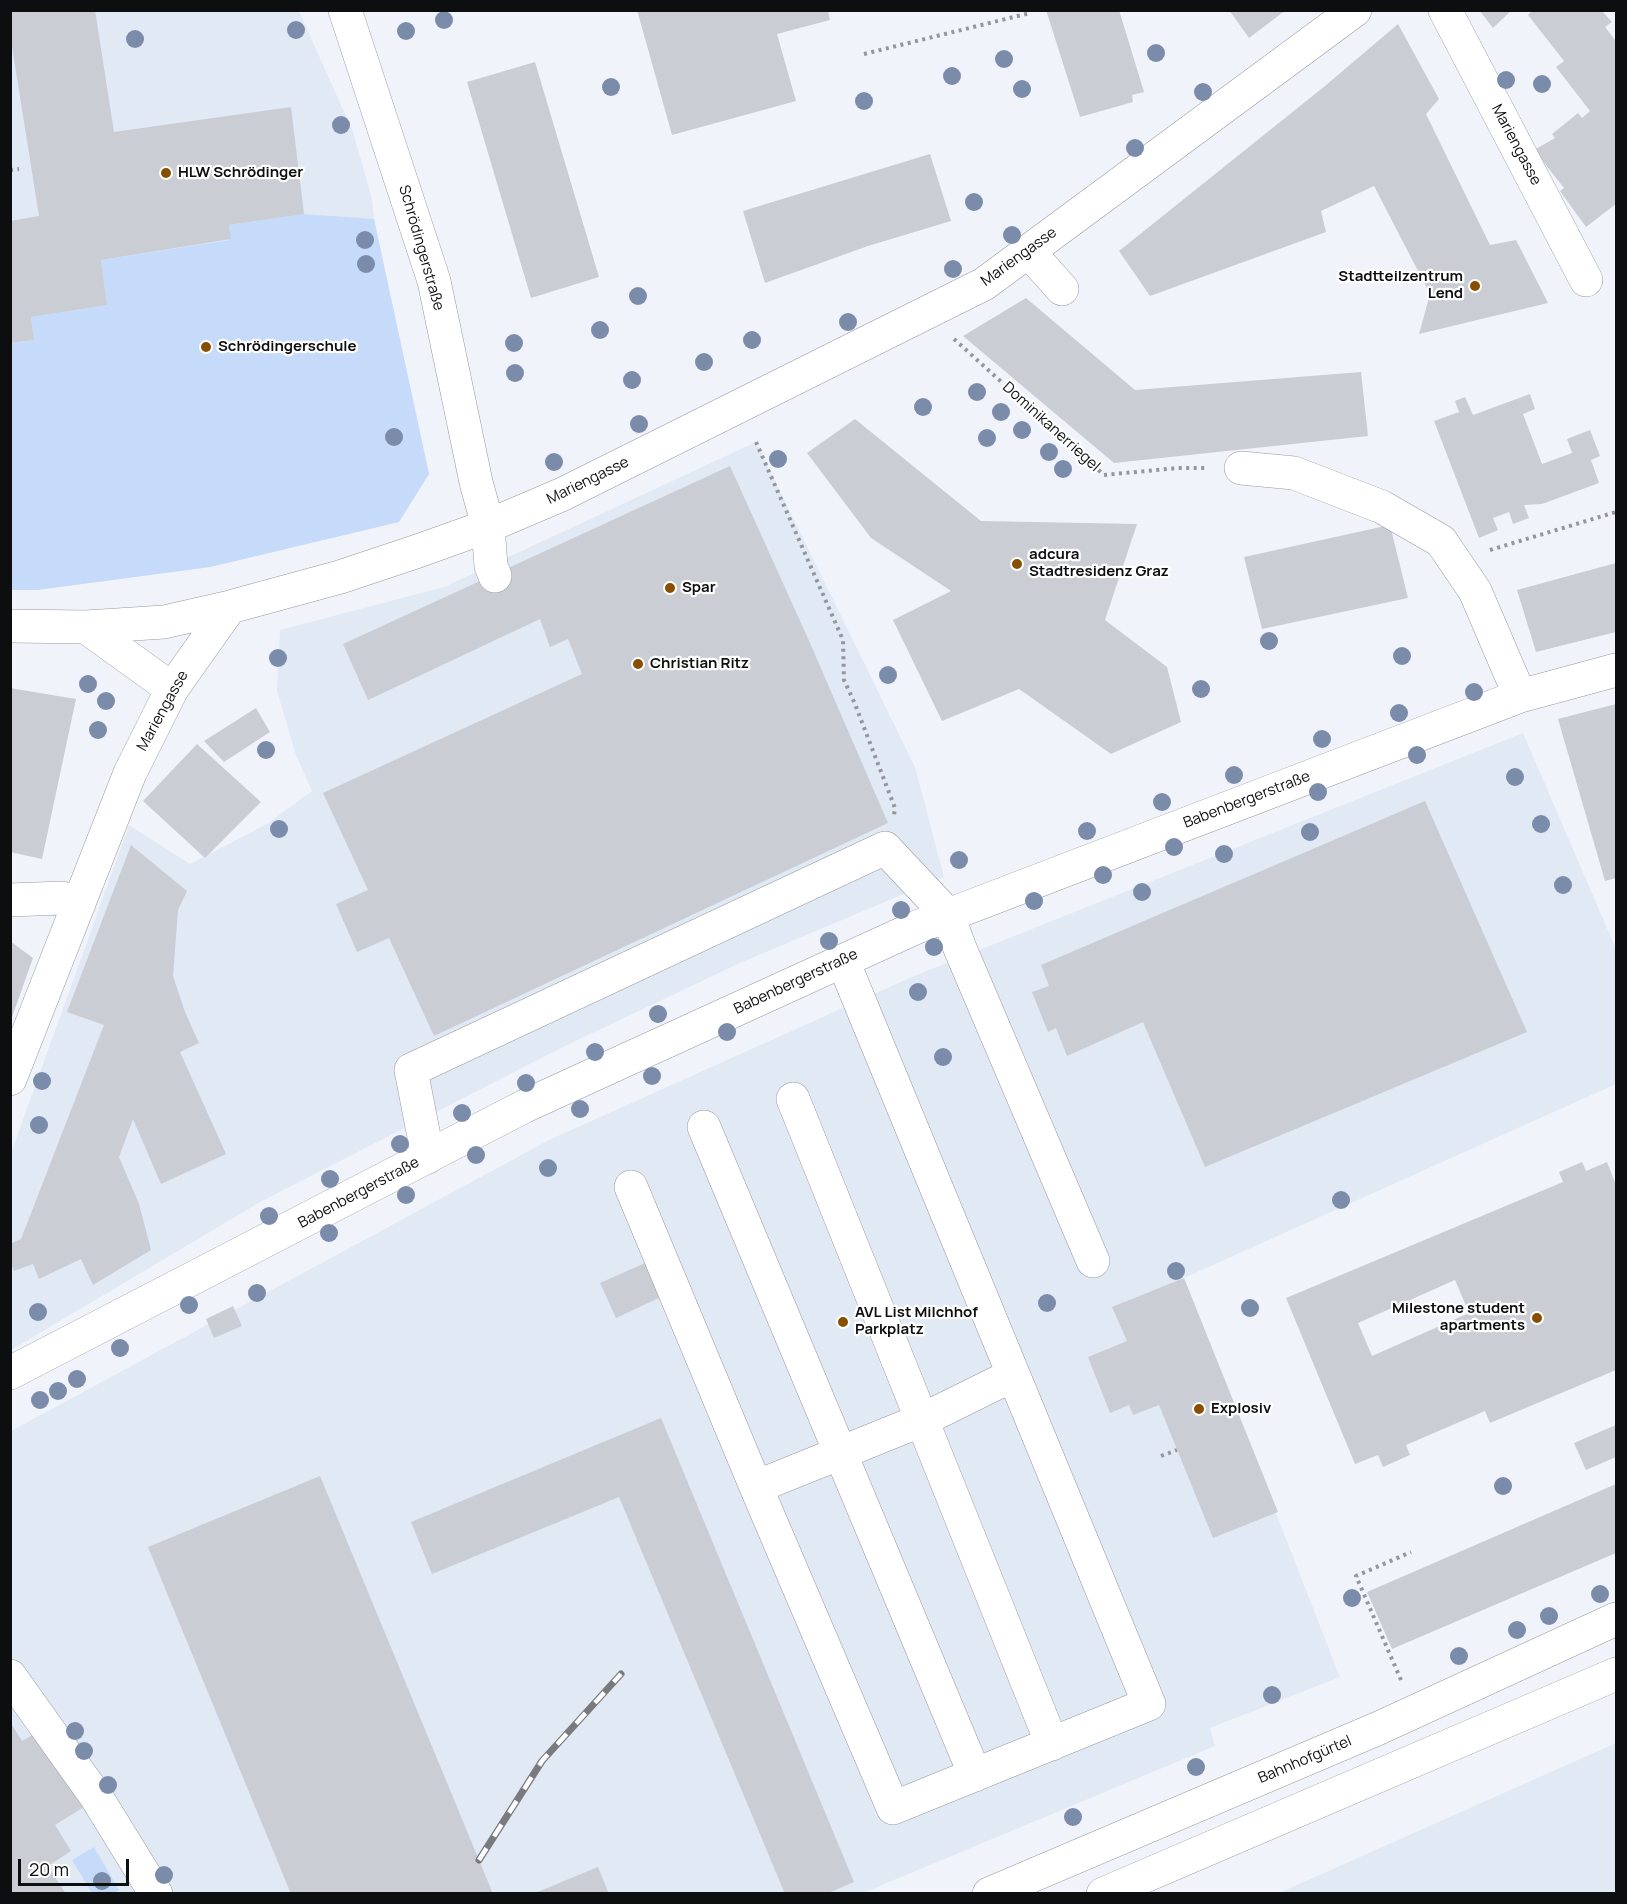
<!DOCTYPE html>
<html>
<head>
<meta charset="utf-8">
<style>
	body { margin:0 }
	#map { position:relative; width:1627px; height:1904px; overflow:hidden; background:#f0f4fa; font-family:Manrope,sans-serif }
	canvas { display:block }
	.frame { position:absolute; inset:0; border:12px solid #0d0e10; pointer-events:none }
	.scale { position:absolute; left:18px; top:1859px; width:111px; height:27px; box-sizing:border-box; border:3px solid #0d0e10; border-top:0; padding-left:8px; font-size:18px; line-height:21px; white-space:nowrap; color:#0d0e10; -webkit-text-stroke:4px #fff; paint-order:stroke }
</style>
</head>
<body>
<div id="map">
<canvas width="1627" height="1904"></canvas>
<div class="frame"></div>
<div class="scale">20 m</div>
</div>
<script>
const c = document.querySelector('canvas').getContext('2d');
c.lineJoin = 'round';
function paint(path, color) { c.fillStyle = color; c.fill(path, 'evenodd'); }
const poly = rows => new Path2D(rows.map(r => 'M' + r).join(''));
function stroke(path, color, width, dash) { c.strokeStyle = color; c.lineWidth = width; c.lineCap = dash ? 'butt' : 'round'; c.setLineDash(dash || []); c.stroke(path); }
function label(font, color, halo, rows, align = 'center') {
  c.font = font + ' Manrope,sans-serif'; c.lineWidth = 4.5; c.setLineDash([]); c.textBaseline = 'middle'; c.strokeStyle = halo; c.fillStyle = color; for (const [text, x, y, turn = 0] of rows) {
    c.save(); c.translate(x, y); c.rotate((+turn || 0) * Math.PI / 180); c.textAlign = isNaN(turn) ? turn : align; if (halo) c.strokeText(text, 0, 0); c.fillText(text, 0, 0); c.restore();
  }
}
paint(poly([
	[10,11,299,11,353,132,372,199,374,219,429,474,399,522,210,567,37,590,11,590],
	[756,442,915,767,944,877,740,963,565,1046,262,1201,11,1350,10,1156,129,825,190,864,267,824,312,791,296,755,277,691,280,630,444,587],
	[1523,733,1616,949,1616,1084,1184,1278,1340,1677,1210,1728,1215,1746,863,1893,11,1894,11,1431,549,1140,914,976],
	[1616,1743,1616,1893,1279,1893]
]), '#e1e9f5');
paint(poly([
	[304,214,374,219,429,474,399,522,210,567,37,590,11,590,11,343,34,340,31,317,107,305,101,260,230,240,229,225],
	[94,1847,119,1890,114,1893,92,1893,72,1860]
]), '#c6dafa');
paint(poly([
	[10,10,95,10,114,132,291,107,304,214,229,225,231,239,101,260,107,305,31,317,34,340,10,343,10,221,39,216,10,34],
	[637,10,828,10,830,20,777,34,796,101,672,135],
	[1046,10,1119,10,1144,92,1132,95,1133,102,1080,117],
	[1229,10,1286,10,1249,38],
	[1479,10,1512,10,1493,28],
	[1533,10,1601,10,1612,22,1605,27,1616,41,1616,204,1586,227,1560,191,1564,188,1534,150,1555,138,1552,134,1578,113,1582,118,1590,111,1556,67,1564,61,1528,15],
	[1398,24,1439,99,1426,114,1490,245,1516,240,1548,303,1419,334,1430,294,1374,186,1321,211,1326,232,1150,296,1119,251,1325,86],
	[535,62,599,277,531,298,467,82],
	[930,154,951,221,868,246,765,283,743,211],
	[1026,298,1135,390,1361,372,1368,436,1114,463,963,336],
	[1530,394,1535,409,1523,414,1542,464,1572,453,1567,439,1590,430,1600,456,1591,460,1599,483,1542,504,1524,505,1529,518,1513,524,1509,512,1493,518,1498,530,1479,538,1434,421,1459,412,1455,401,1465,397,1473,415],
	[855,419,981,521,1137,524,1105,620,1167,667,1181,722,1111,754,1019,689,942,721,893,620,951,591,871,538,807,453],
	[730,466,810,643,888,823,434,1036,389,938,357,952,336,904,368,890,323,793,582,674,568,639,550,647,540,619,368,700,343,644],
	[1390,525,1408,598,1262,629,1244,557],
	[1616,563,1616,632,1536,652,1517,590],
	[10,688,76,699,42,859,10,852],
	[1616,704,1616,878,1605,881,1558,719],
	[256,708,270,732,224,762,204,741],
	[197,744,261,802,205,858,143,801],
	[1425,801,1527,1032,1205,1167,1143,1022,1067,1056,1056,1028,1048,1032,1032,992,1049,986,1041,965],
	[131,845,187,891,178,910,173,976,185,1012,199,1043,180,1052,226,1154,161,1184,133,1119,119,1157,139,1204,151,1250,93,1285,81,1259,39,1279,33,1264,14,1271,10,1261,10,1244,21,1239,104,1025,67,1012],
	[10,941,33,958,11,1020,10,1020],
	[1582,1162,1586,1171,1607,1162,1616,1185,1616,1370,1490,1423,1485,1411,1406,1445,1410,1455,1383,1467,1378,1455,1355,1464,1286,1298,1563,1182,1559,1172],
	[1455,1280,1469,1313,1372,1356,1358,1323],
	[645,1263,661,1297,616,1318,600,1283],
	[1184,1278,1278,1512,1213,1538,1159,1405,1133,1415,1129,1405,1110,1413,1088,1357,1127,1341,1112,1307],
	[233,1306,242,1326,214,1338,206,1319],
	[661,1418,854,1882,826,1894,785,1894,619,1497,432,1574,411,1522],
	[1616,1425,1616,1457,1586,1470,1574,1443],
	[320,1476,479,1860,493,1894,291,1894,148,1547],
	[1616,1484,1616,1553,1392,1649,1367,1592],
	[10,1722,22,1741,40,1731,87,1805,55,1825,71,1851,48,1866,66,1894,13,1894,10,1889],
	[598,1867,609,1894,535,1894,535,1893]
]), '#cacdd4');
const minor = poly([
	[345,10,434,281,476,482,488,526,491,566,495,576],
	[1445,10,1586,280],
	[1028,251,1062,289],
	[1241,468,1294,473,1382,507,1441,541,1475,591,1520,696],
	[10,626,86,627,164,622,230,607,340,577,415,552,488,526,563,494,984,284,1355,10],
	[86,627,172,689],
	[10,900,62,898,79,904],
	[10,1079,130,773,172,689,230,607],
	[793,1099,1052,1744],
	[704,1127,975,1775],
	[428,1157,411,1070,885,848,948,915,959,946,1093,1261],
	[631,1187,756,1487,893,1808,1149,1704,843,961],
	[10,1373,525,1106,917,927,1520,696,1616,670],
	[756,1487,922,1420,1013,1375],
	[10,1676,97,1798,156,1894]
]);
const major = poly([
	[989,1894,1379,1728,1616,1619],
	[1103,1894,1616,1674]
]);
stroke(minor, '#969a9f', 34);
stroke(major, '#969a9f', 34);
stroke(poly([
	[864,54,1030,13],
	[10,170,19,169],
	[954,339,1104,475,1178,468,1207,468],
	[756,442,843,640,844,680,855,704,895,808,894,815],
	[1490,550,1616,512],
	[1161,1456,1177,1450],
	[1401,1680,1356,1576,1411,1552]
]), '#94969b', 4, [3, 4.5]);
stroke(minor, '#fff', 33);
stroke(major, '#fff', 33);
const rail = poly([
	[479,1860,542,1761,621,1674]
]);
stroke(rail, '#797b7f', 7);
stroke(rail, '#fff', 4.5, [14]);
c.fillStyle = '#7b8cab';
for (const [x, y] of [
	[444,20],
	[296,30],
	[406,31],
	[135,39],
	[1156,53],
	[1004,59],
	[952,76],
	[1506,80],
	[1542,84],
	[611,87],
	[1022,89],
	[1203,92],
	[864,101],
	[341,125],
	[1135,148],
	[974,202],
	[1012,235],
	[365,240],
	[366,264],
	[953,269],
	[638,296],
	[848,322],
	[600,330],
	[752,340],
	[514,343],
	[704,362],
	[515,373],
	[632,380],
	[977,392],
	[923,407],
	[1001,412],
	[639,424],
	[1022,430],
	[394,437],
	[987,438],
	[1049,452],
	[778,459],
	[554,462],
	[1063,469],
	[1269,641],
	[1402,656],
	[278,658],
	[888,675],
	[88,684],
	[1201,689],
	[1474,692],
	[106,701],
	[1399,713],
	[98,730],
	[1322,739],
	[266,750],
	[1417,755],
	[1234,775],
	[1515,777],
	[1318,792],
	[1162,802],
	[1541,824],
	[279,829],
	[1087,831],
	[1310,832],
	[1174,847],
	[1224,854],
	[959,860],
	[1103,875],
	[1563,885],
	[1142,892],
	[1034,901],
	[901,910],
	[829,941],
	[934,947],
	[918,992],
	[658,1014],
	[727,1032],
	[595,1052],
	[943,1057],
	[652,1076],
	[42,1081],
	[526,1083],
	[580,1109],
	[462,1113],
	[39,1125],
	[400,1144],
	[476,1155],
	[548,1168],
	[330,1179],
	[406,1195],
	[1341,1200],
	[269,1216],
	[329,1233],
	[1176,1271],
	[257,1293],
	[1047,1303],
	[189,1305],
	[1250,1308],
	[38,1312],
	[120,1348],
	[77,1379],
	[58,1391],
	[40,1400],
	[1503,1486],
	[1600,1594],
	[1352,1598],
	[1549,1616],
	[1517,1630],
	[1459,1656],
	[1272,1695],
	[75,1731],
	[84,1751],
	[1196,1767],
	[108,1785],
	[1073,1817],
	[164,1875],
	[102,1881]
]) { c.beginPath(); c.arc(x, y, 9, 0, 2 * Math.PI); c.fill(); }
for (const [x, y, r, color] of [
	[166,173,6,"#874f01"],
	[1475,286,6,"#874f01"],
	[206,347,6,"#874f01"],
	[1017,564,6,"#874f01"],
	[670,588,6,"#874f01"],
	[638,664,6,"#874f01"],
	[1537,1318,6,"#874f01"],
	[843,1322,6,"#874f01"],
	[1199,1409,6,"#874f01"]
]) { const dot = new Path2D(); dot.arc(x, y, r, 0, 2 * Math.PI); c.fillStyle = color; c.fill(dot); stroke(dot, '#fff', 2); }
label('15px', '#0d0e10', '#fff', [
	["Mariengasse",1516,145,62],
	["Schrödingerstraße",421,248,74],
	["Mariengasse",1019,257,-36],
	["Dominikanerriegel",1051,427,42],
	["Mariengasse",588,481,-26],
	["Mariengasse",163,711,-61],
	["Babenbergerstraße",1247,800,-21],
	["Babenbergerstraße",796,982,-25],
	["Babenbergerstraße",359,1193,-28],
	["Bahnhofgürtel",1305,1760,-23]
]);
label('bold 15px', '#0d0e10', '#fff', [
	["HLW Schrödinger",178,173],
	["Stadtteilzentrum",1463,277,"right"],
	["Lend",1463,294,"right"],
	["Schrödingerschule",218,347],
	["adcura",1029,555],
	["Stadtresidenz Graz",1029,572],
	["Spar",682,588],
	["Christian Ritz",650,664],
	["Milestone student",1525,1309,"right"],
	["apartments",1525,1326,"right"],
	["AVL List Milchhof",855,1313],
	["Parkplatz",855,1330],
	["Explosiv",1211,1409]
], 'left');
</script>
</body>
</html>
